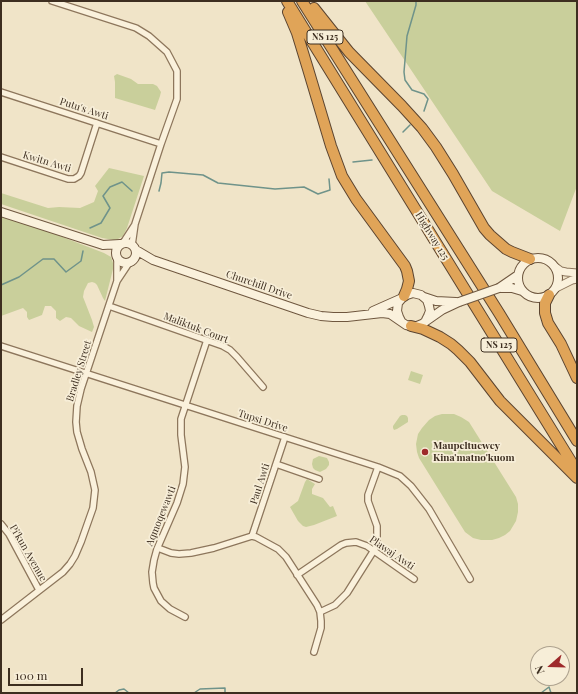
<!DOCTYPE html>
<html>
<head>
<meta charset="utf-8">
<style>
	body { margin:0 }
	#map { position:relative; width:578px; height:694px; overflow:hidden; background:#f0e4c8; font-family:"Playfair Display",serif }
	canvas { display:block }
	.frame { position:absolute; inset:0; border:2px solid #3d2e20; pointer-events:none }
	.north { position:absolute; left:530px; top:646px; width:40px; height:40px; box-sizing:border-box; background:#f7eed8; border:1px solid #ada18e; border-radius:50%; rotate:250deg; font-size:11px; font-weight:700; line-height:16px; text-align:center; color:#3d2e20 }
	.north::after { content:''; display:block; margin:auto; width:14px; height:18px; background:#9e2a2b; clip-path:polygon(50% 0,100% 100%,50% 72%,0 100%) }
	.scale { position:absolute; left:8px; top:668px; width:75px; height:18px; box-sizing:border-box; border:2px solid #3d2e20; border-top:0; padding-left:5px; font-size:12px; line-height:14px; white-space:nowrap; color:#3d2e20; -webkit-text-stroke:3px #f7eed8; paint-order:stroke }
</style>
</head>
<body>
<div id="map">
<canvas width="578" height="694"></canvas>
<div class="frame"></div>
<div class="north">N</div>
<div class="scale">100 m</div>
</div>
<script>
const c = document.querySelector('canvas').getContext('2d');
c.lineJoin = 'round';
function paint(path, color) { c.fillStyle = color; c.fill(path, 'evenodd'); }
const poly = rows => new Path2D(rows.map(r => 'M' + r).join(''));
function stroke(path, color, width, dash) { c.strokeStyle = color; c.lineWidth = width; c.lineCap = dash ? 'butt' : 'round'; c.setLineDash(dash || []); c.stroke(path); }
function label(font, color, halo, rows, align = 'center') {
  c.font = font + ' "Playfair Display",serif'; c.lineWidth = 3.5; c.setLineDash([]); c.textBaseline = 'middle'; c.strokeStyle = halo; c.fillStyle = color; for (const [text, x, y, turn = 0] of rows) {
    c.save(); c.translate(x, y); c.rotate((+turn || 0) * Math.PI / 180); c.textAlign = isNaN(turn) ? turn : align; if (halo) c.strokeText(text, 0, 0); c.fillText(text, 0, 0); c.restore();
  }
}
paint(poly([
	[365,1,577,1,577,186,560,231,492,191],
	[117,74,131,79,138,84,153,84,157,86,161,92,160,96,155,110,115,98,115,82,114,76],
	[109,168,144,176,127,228,123,236,118,239,114,240,102,238,1,204,1,193,48,208,59,207,80,208,94,202,98,191,95,186],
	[1,216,52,233,104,253,111,257,113,263,113,269,105,301,103,298,97,285,95,283,92,282,88,283,84,291,83,297,85,302,92,320,94,327,92,332,79,326,71,318,66,317,60,321,56,318,56,311,51,306,45,306,42,315,29,320,27,317,27,312,23,308,1,316],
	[411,371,423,375,420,384,408,380],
	[442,414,454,414,461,417,469,422,516,497,518,504,518,512,516,521,510,531,505,535,499,538,492,540,481,540,473,538,465,532,419,458,417,452,416,444,418,434,422,428,429,420,435,416],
	[402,415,405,415,407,416,408,418,408,422,397,429,394,430,393,428,393,426,400,416],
	[319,456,327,458,329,462,329,465,326,469,320,472,315,470,313,468,312,464,313,459],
	[307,479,315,484,312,489,312,494,323,498,330,507,333,506,337,516,314,525,306,527,303,526,298,521,290,507,298,501,305,482]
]), '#c9cf9b');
stroke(poly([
	[416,1,416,5,407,36,404,72,405,80,412,90,424,94,428,99,424,111],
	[403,132,410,125],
	[353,162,372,160],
	[159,191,161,183,162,173,169,172,203,175,218,183,275,189,304,187,318,194,330,190,329,179],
	[90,228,101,223,110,208,103,196,110,187,122,182,132,191],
	[1,285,19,277,43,259,54,259,66,272,81,261,83,251],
	[115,693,119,690,124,689,129,693],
	[194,693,200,689,225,688,225,693],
	[541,693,549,687,551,693],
	[576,693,577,693]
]), '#6f938a', 1.5);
const minor = poly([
	[52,1,136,28,149,36,167,52,177,71,177,99,161,144,135,224,132,245],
	[1,92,161,144],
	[1,157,68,179,74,179,79,176,81,173,97,123],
	[123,243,134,226],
	[117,281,117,257],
	[109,306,223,346,230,350,237,357,263,387],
	[1,346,378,467,400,476,411,486,429,509,470,579],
	[276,464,319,479],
	[1,524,9,534,39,590],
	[252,536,285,437],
	[158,548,171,553,179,554,191,553,214,548,252,536,256,537,278,549,286,557,317,605,320,612,321,621,321,628,314,652],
	[297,575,341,545,346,543,356,542,367,546,414,579],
	[320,612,335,605,347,593,376,547,377,540,377,526,368,501,368,495,378,467],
	[185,617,170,609,161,601,154,588,153,583,152,572,154,560,157,549,177,503,183,484,185,467,181,435,181,419,207,340],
	[1,620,63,572,70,564,75,556,81,542,93,508,95,490,91,472,82,449,77,432,76,422,77,406,81,389,117,281,129,263]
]);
const tertiary = poly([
	[557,268,561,271,566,272,577,273],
	[556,288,572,280,577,279]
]);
const secondary = poly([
	[1,212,103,245,120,244],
	'116 253a10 10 0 1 1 20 0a10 10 0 1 1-20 0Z',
	[136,250,153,260,308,313,321,316,333,317,347,317,382,313,390,314,406,325,411,326,417,326,422,324,442,310,459,302],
	'518 278a20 20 0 1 1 40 0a20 20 0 1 1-40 0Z',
	[499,288,512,288,522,291],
	[499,288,518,275],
	[424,297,436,301,456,302],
	[373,311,400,299],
	[401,321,399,317,397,311,398,303,404,296,413,293,421,295,427,300,429,306,430,311,428,316,426,320]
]);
const motorway = poly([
	[287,1,577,471],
	[302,1,499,313,577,441],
	[314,8,349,52,402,106,422,128,436,147,453,174,484,228,490,235,506,249,512,252,530,259],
	[288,12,297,33,308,69,331,146,342,176,356,199,405,266,407,271,409,281,407,289,404,296],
	[549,295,545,303,545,313,548,323,561,344,577,378],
	[411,326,423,329,440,337,451,344,458,350,470,362,500,401,577,478]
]);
stroke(minor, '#8d765c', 8);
stroke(tertiary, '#8d765c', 9);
stroke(secondary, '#6f573f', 10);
stroke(motorway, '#5b4430', 12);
stroke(minor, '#faf1dc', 5.5);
stroke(tertiary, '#faf1dc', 7);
stroke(secondary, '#faf1dc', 8);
stroke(motorway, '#e0a458', 10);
const secondaryBridge = poly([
	[459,302,499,288]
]);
stroke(secondaryBridge, '#6f573f', 10, []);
stroke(secondaryBridge, '#faf1dc', 8);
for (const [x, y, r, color] of [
	[425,452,4,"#9e2a2b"]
]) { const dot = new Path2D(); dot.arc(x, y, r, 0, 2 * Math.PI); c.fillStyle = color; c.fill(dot); stroke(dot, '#f7eed8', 1.5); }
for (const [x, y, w] of [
	[325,37,36],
	[499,345,36]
]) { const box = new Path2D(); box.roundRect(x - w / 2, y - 7, w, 14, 3); c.fillStyle = '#f7eed8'; c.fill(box); stroke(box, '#3d2e20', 1); }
label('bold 9px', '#3d2e20', null, [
	["NS 125",325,37],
	["NS 125",499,345]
]);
label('10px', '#3d2e20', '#f7eed8', [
	["Putu's Awti",84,109,18],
	["Kwitn Awti",47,162,17],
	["Highway 125",432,236,58],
	["Churchill Drive",259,285,19],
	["Maliktuk Court",196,328,21],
	["Bradley Street",79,371,-73],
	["Tupsi Drive",263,421,18],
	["Paul Awti",260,484,-72],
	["Aqmoqewawti",161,516,-68],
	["Pi'kun Avenue",28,553,60],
	["Plawaj Awti",392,553,34]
]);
label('bold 10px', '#3d2e20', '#f7eed8', [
	["Maupeltuewey",433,446],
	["Kina'matno'kuom",433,458]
], 'left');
</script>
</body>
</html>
